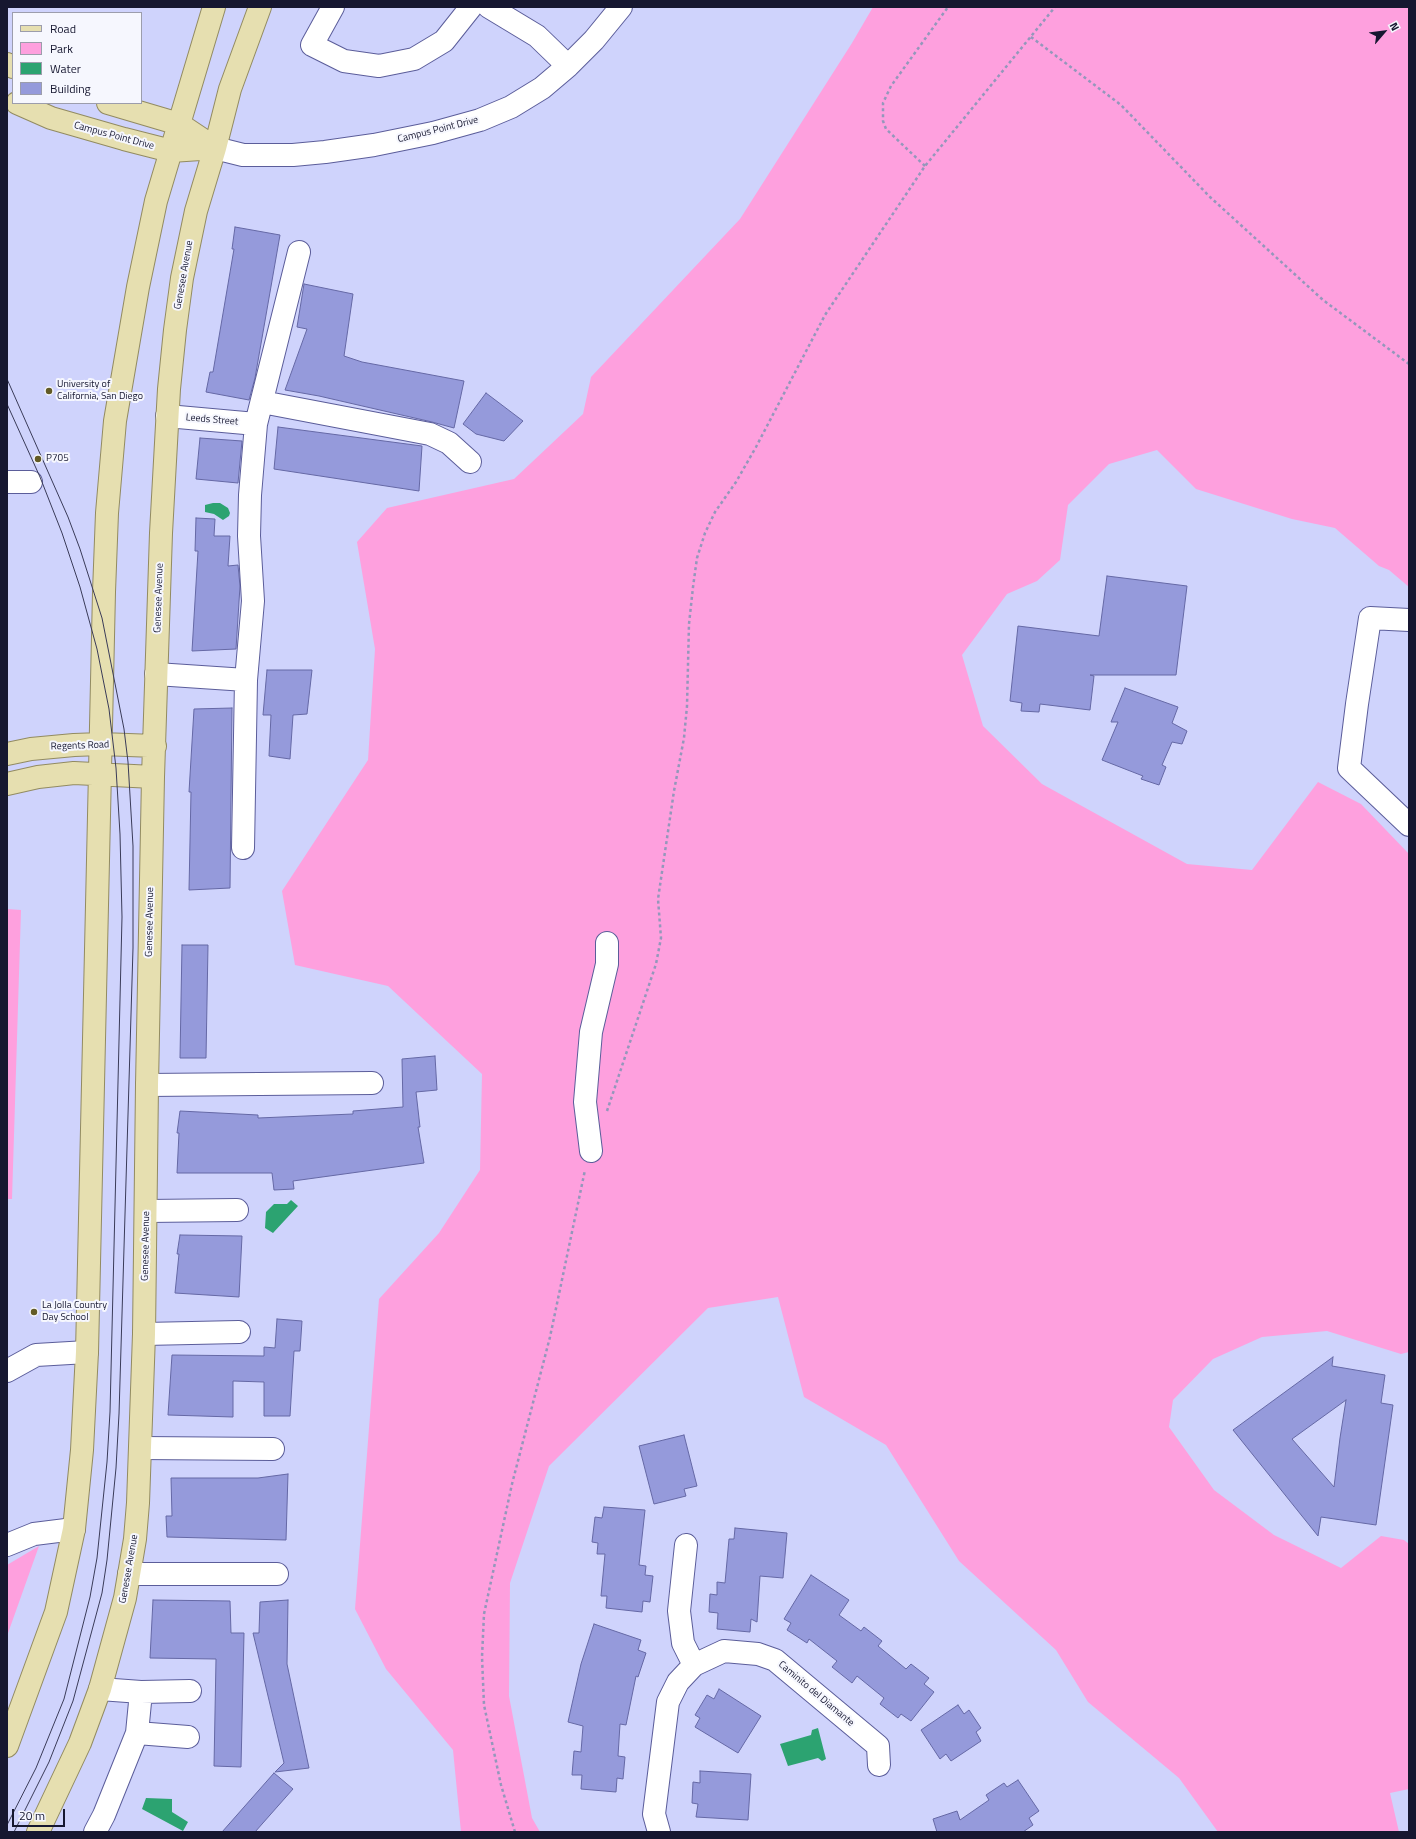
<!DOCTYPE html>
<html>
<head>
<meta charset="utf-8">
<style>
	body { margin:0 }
	#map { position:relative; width:1416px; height:1839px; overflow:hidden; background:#cfd3fc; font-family:"Titillium Web",sans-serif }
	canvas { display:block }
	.frame { position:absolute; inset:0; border:8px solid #161730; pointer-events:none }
	.legend { position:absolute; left:12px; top:12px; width:130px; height:92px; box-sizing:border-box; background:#f6f7fe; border:1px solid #9c9dac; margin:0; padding:5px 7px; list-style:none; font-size:12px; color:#161730 }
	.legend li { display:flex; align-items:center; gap:8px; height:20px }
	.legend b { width:20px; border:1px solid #9c9dac }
	.north { position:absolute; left:1364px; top:12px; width:40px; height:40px; -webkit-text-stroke:3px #f6f7fe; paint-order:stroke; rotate:62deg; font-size:11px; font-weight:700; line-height:16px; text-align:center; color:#161730 }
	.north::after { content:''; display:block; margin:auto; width:14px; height:18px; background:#161730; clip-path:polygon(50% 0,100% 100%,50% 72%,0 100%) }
	.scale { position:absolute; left:12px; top:1809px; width:53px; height:18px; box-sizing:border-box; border:2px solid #161730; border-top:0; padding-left:5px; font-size:12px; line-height:14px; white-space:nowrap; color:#161730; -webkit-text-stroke:3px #f6f7fe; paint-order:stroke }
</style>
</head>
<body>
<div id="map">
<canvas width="1416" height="1839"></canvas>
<div class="frame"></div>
<ul class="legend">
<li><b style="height:5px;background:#e6dfb0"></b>Road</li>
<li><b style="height:11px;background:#fea0de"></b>Park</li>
<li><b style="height:11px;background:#2ca371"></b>Water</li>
<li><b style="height:11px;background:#959adb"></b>Building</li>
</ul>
<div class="north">N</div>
<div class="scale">20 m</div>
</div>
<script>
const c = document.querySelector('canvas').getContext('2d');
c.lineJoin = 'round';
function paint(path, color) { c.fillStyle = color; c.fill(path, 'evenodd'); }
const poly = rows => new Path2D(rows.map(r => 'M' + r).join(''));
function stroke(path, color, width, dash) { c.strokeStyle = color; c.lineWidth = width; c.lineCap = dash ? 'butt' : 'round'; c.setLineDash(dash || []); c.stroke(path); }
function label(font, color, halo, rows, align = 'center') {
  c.font = font + ' "Titillium Web",sans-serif'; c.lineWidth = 4; c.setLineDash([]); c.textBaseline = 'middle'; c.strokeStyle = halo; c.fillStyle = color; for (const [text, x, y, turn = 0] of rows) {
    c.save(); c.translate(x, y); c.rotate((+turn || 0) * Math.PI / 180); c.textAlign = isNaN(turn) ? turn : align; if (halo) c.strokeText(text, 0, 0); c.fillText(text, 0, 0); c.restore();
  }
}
paint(poly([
	[873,7,1409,7,1409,587,1389,570,1379,566,1335,528,1292,519,1196,489,1157,450,1109,464,1068,505,1060,560,1037,581,1007,594,962,655,983,726,1042,784,1187,864,1252,870,1318,782,1361,804,1409,854,1409,1352,1401,1354,1327,1331,1262,1337,1213,1359,1173,1400,1169,1427,1214,1490,1274,1535,1341,1568,1381,1536,1404,1540,1409,1544,1409,1789,1390,1793,1399,1832,1218,1832,1179,1778,1088,1702,1056,1650,959,1561,886,1445,804,1397,778,1297,708,1308,549,1466,510,1583,509,1696,532,1818,540,1832,461,1832,453,1750,386,1669,355,1609,379,1299,439,1233,480,1170,482,1074,388,986,295,965,282,891,368,760,375,649,357,542,387,508,514,479,583,414,591,377,740,219,852,43],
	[7,909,21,910,12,1199,7,1199],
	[39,1546,7,1636,7,1565]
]), '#fea0de');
paint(poly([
	[213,503,220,503,228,508,230,513,229,516,223,520,214,514,205,512,205,505],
	[291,1200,298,1206,273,1233,265,1228,266,1212,274,1204,287,1204],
	[818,1728,826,1759,822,1761,818,1758,788,1766,780,1744,811,1735,812,1730],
	[146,1798,172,1799,172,1812,188,1822,183,1831,142,1809]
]), '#2ca371');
const building = poly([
	[235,227,280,235,255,378,249,400,206,392,210,372,213,372,234,249,232,249,235,227],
	[304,284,353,294,344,356,362,362,464,381,454,428,432,422,319,396,285,390,307,329,297,327,304,284],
	[486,393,523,421,504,441,476,434,463,424,486,393],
	[278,427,422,446,419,491,274,469,278,427],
	[200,438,242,441,238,483,196,479,200,438],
	[196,518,215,519,214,536,230,536,228,566,238,565,240,586,236,649,192,651,198,551,195,551,196,518],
	[1107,576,1187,586,1176,675,1090,675,1094,676,1090,710,1040,704,1039,712,1021,711,1022,703,1010,701,1018,626,1099,636,1107,576],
	[267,670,312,670,307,714,293,715,290,759,269,756,271,715,263,715,267,670],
	[1125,688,1178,707,1172,723,1187,731,1182,744,1172,742,1162,765,1166,767,1159,785,1141,779,1143,776,1102,760,1118,722,1111,722,1125,688],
	[232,708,230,888,189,890,191,792,189,792,194,709,232,708],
	[182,945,208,945,206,1058,180,1058,182,945],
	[435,1056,437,1090,416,1092,420,1127,418,1127,424,1163,293,1181,294,1189,274,1190,272,1173,177,1173,179,1133,177,1133,180,1111,258,1115,258,1118,353,1114,353,1111,403,1107,402,1059,435,1056],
	[180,1235,242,1236,239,1297,175,1293,179,1254,177,1254,180,1235],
	[277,1319,302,1321,300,1351,294,1351,290,1416,264,1416,264,1382,233,1381,233,1417,168,1415,172,1355,264,1356,264,1347,275,1348,277,1319],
	[1333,1357,1332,1366,1385,1375,1381,1403,1393,1405,1376,1525,1321,1517,1318,1536,1233,1430,1333,1357],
	[1346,1400,1340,1438,1334,1487,1292,1439,1346,1400],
	[684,1435,697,1486,684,1489,686,1496,654,1504,639,1446,684,1435],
	[288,1474,286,1540,167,1537,166,1516,172,1516,171,1478,258,1478,288,1474],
	[604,1507,645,1510,639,1565,646,1566,645,1575,653,1576,650,1602,643,1601,642,1612,606,1608,607,1596,601,1596,605,1554,597,1554,598,1543,592,1542,595,1517,602,1518,604,1507],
	[735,1528,787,1533,783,1578,760,1576,757,1622,751,1619,750,1632,717,1629,718,1613,709,1612,710,1594,717,1595,717,1582,725,1583,729,1539,734,1539,735,1528],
	[811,1575,849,1600,839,1615,861,1631,864,1627,882,1641,878,1646,906,1669,911,1664,929,1678,924,1684,934,1692,911,1721,901,1714,898,1718,880,1704,884,1698,857,1676,852,1683,832,1667,837,1661,809,1639,807,1643,787,1630,791,1623,784,1619,811,1575],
	[153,1600,230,1601,231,1633,244,1633,241,1767,214,1766,216,1659,150,1658,153,1600],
	[288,1600,287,1664,309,1768,275,1772,284,1763,253,1633,259,1633,260,1602,288,1600],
	[594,1624,641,1640,638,1650,646,1653,638,1677,636,1676,626,1725,620,1724,618,1756,625,1757,623,1779,617,1778,616,1792,581,1789,582,1775,572,1775,574,1751,581,1752,583,1726,568,1722,581,1664,594,1624],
	[719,1689,761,1716,738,1753,695,1727,700,1718,695,1715,707,1695,714,1699,719,1689],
	[958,1705,964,1714,969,1710,981,1728,976,1732,981,1741,951,1761,946,1754,940,1759,921,1730,958,1705],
	[700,1771,751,1774,748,1820,696,1817,698,1804,692,1803,693,1782,700,1783,700,1771],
	[274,1773,293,1789,255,1832,222,1832,274,1773],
	[1018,1780,1039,1811,1029,1818,1033,1825,1023,1832,937,1832,933,1819,957,1811,960,1820,989,1800,986,1795,1004,1783,1007,1787,1018,1780]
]);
paint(building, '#959adb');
stroke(building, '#6568a5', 1);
const minor = poly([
	[333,7,312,45,344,61,379,66,414,59,444,41,471,7],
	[489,7,537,36,568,66],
	[215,148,243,155,293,155,325,152,374,145,433,133,480,120,511,107,542,88,568,66,594,40,621,7],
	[262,402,430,434,449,443,470,462],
	[167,416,256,424],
	[7,482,31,482],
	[1409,620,1370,618,1357,704,1349,768,1409,825],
	[156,674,246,680],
	[243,848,246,680,253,601,249,536,250,495,256,424,299,252],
	[147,1085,372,1083],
	[591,1151,585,1102,591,1032,607,964,607,943],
	[147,1211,237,1210],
	[144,1334,239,1332],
	[7,1371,36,1355,87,1352],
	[141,1448,273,1449],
	[7,1545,34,1534,74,1529],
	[686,1545,679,1611,683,1643,694,1665],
	[129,1574,277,1574],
	[141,1692,190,1691],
	[137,1733,188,1737],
	[95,1832,104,1815,137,1733,141,1692,100,1689],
	[659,1832,654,1814,668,1702,678,1682,694,1665,724,1651,758,1654,775,1660,878,1746,879,1765]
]);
const major = poly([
	[7,64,13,67],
	[17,103,51,118,124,139,171,151,215,148],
	[108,103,179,124,215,148],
	[7,754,31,749,74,745,101,744,155,746],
	[7,784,38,777,74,773,153,777],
	[7,1746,56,1612,74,1529,82,1450,87,1352,104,592,107,513,115,421,138,287,156,201,214,7],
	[38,1832,80,1743,100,1689,125,1598,135,1539,138,1503,144,1334,147,1085,153,777,161,533,169,389,175,330,182,278,196,211,215,148,230,89,260,7]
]);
stroke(minor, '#5b5d9a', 24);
stroke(major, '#928b61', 24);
stroke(poly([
	[1031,37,1121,105,1210,197,1323,300,1409,364],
	[925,166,886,129,883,121,883,103,891,86,948,7],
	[607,1111,656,964,661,938,658,899,674,791,684,738,687,706,689,624,693,587,697,558,705,533,715,512,736,482,756,447,825,315,925,166,1055,7],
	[515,1832,501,1785,484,1705,482,1657,484,1614,512,1484,550,1337,585,1170]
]), '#9497bb', 2.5, [3, 3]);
stroke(minor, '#fff', 22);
stroke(major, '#e6dfb0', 22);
stroke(poly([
	[7,379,68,517,80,549,102,618,124,729,128,762,133,846,133,948,119,1414,116,1468,107,1560,102,1593,73,1701,49,1762,14,1832],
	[7,404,40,477,62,533,80,587,97,649,109,709,116,768,120,834,122,917,110,1412,107,1462,97,1558,90,1597,64,1699,36,1768,7,1825]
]), '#3a3b58', 1);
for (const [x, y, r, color] of [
	[49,391,4,"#625a26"],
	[38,459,4,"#625a26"],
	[34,1312,4,"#625a26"]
]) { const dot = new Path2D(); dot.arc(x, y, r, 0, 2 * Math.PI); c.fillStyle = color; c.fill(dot); stroke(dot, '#f6f7fe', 1.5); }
label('10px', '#161730', '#f6f7fe', [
	["Campus Point Drive",438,130,-14],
	["Campus Point Drive",114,136,15],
	["Genesee Avenue",184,275,-80],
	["Leeds Street",212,420,5],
	["Genesee Avenue",159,598,-88],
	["Regents Road",80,746,-2],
	["Genesee Avenue",150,922,-89],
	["Genesee Avenue",146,1246,-89],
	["Genesee Avenue",129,1569,-80],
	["Caminito del Diamante",816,1694,40]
]);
label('10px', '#161730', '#f6f7fe', [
	["University of",57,385],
	["California, San Diego",57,397],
	["P705",46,459],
	["La Jolla Country",42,1306],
	["Day School",42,1318]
], 'left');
</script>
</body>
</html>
